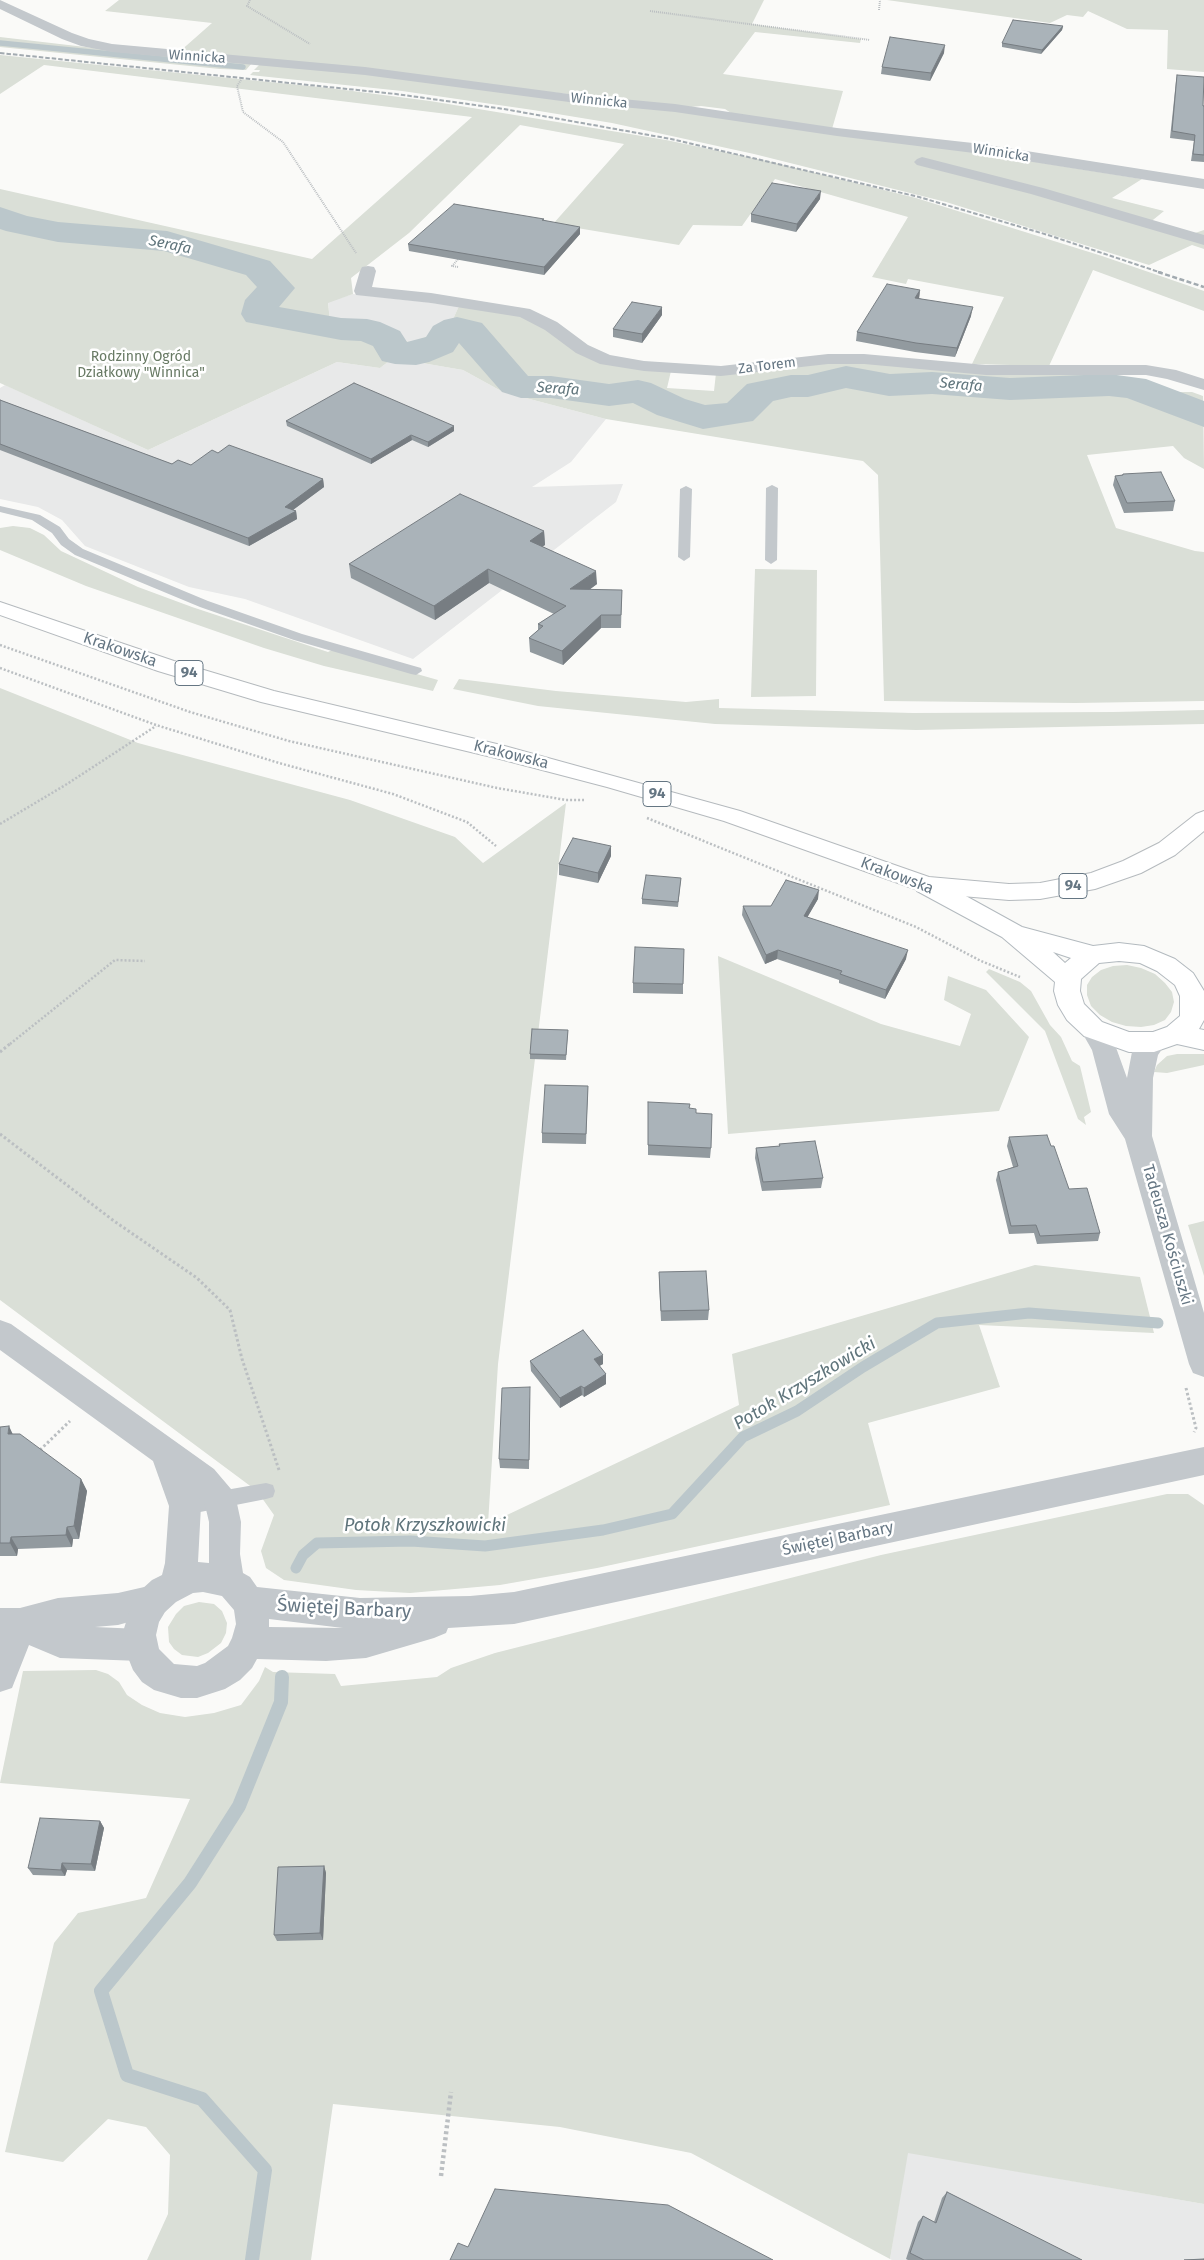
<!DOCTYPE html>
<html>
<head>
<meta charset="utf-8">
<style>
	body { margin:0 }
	canvas { display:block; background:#fafaf8 }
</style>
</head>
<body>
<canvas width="1204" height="2260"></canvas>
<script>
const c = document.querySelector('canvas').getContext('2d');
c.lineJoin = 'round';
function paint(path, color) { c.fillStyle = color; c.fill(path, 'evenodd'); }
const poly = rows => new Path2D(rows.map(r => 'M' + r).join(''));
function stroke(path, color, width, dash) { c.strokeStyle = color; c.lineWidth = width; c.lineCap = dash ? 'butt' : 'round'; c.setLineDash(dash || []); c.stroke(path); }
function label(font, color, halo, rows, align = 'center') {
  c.font = font + ' "Fira Sans",sans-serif'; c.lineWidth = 5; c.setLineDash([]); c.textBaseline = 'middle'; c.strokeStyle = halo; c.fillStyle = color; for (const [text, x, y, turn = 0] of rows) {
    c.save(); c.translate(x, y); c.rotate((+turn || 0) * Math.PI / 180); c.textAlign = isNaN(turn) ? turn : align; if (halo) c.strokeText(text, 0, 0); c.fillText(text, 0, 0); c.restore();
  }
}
paint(poly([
	[353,294,459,306,449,328,410,343,381,327,330,321,328,302],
	[393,358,463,370,503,392,606,419,571,462,532,487,623,484,616,502,413,659,245,599,189,587,85,546,62,520,38,507,0,499,0,388,5,385,148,450,337,362,380,368],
	[907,2152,1204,2204,1204,2260,892,2260,890,2259]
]), '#e8e9e9');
paint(poly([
	[119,0,764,0,752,24,861,39,860,43,755,32,723,74,843,91,832,129,731,113,725,109,701,106,691,107,178,53,212,23,105,11],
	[887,0,1204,0,1204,72,1167,69,1168,30,1127,29,1088,11,1083,17,1067,15,1050,23],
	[0,37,145,54,252,63,246,70,220,69,0,47],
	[0,55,329,88,430,101,666,140,767,161,916,198,1102,256,1204,291,1204,311,1093,270,1049,366,972,364,1004,297,908,279,906,284,872,277,908,217,775,179,742,226,693,225,679,245,553,224,624,144,520,125,409,233,351,278,353,294,328,303,330,321,381,327,410,343,449,328,459,306,519,315,545,328,583,354,671,371,667,388,714,391,716,373,842,361,1114,375,1126,377,1155,392,1192,392,1203,396,1204,469,1184,458,1173,446,1087,455,1116,528,1195,551,1204,552,1204,701,1075,703,884,701,878,475,863,461,606,419,503,392,463,370,393,358,380,368,337,362,148,450,0,383,0,189,312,259,472,117,44,65,0,94],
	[260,64,333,70,673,110,937,146,1142,179,1112,198,1164,211,1148,224,1192,234,1204,230,1204,249,1192,245,1149,265,946,202,754,154,612,123,533,110,402,91,250,75,253,72,259,72,260,70,254,70],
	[13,526,30,528,44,535,61,551,138,587,192,607,328,652,332,650,438,680,433,691,324,666,264,648,86,586,0,550,0,528],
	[755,569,817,570,816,696,751,697],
	[459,679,556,691,686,702,719,699,719,708,913,713,1113,712,1204,710,1204,724,916,730,715,724,538,706,453,689],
	[0,688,138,743,350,800,455,837,483,863,566,803,498,1364,488,1524,739,1405,732,1354,1035,1265,1140,1277,1154,1333,979,1325,1000,1387,868,1423,890,1505,597,1568,500,1585,410,1593,356,1590,284,1580,266,1568,261,1551,274,1515,257,1491,0,1300],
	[718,956,881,1024,960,1046,971,1014,944,1000,948,976,986,990,1029,1037,999,1111,728,1134],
	[1127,965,1141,968,1155,974,1165,983,1172,992,1174,1002,1171,1012,1165,1020,1154,1025,1141,1027,1126,1026,1112,1022,1100,1015,1091,1006,1087,995,1087,985,1092,977,1101,970,1113,966],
	[989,969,1020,982,1031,991,1050,1025,1061,1037,1072,1061,1080,1066,1091,1112,1084,1117,1086,1125,1078,1119,1045,1031,986,972],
	[1177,1054,1204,1054,1204,1065,1167,1073,1154,1072,1157,1065,1167,1056],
	[1204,1221,1204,1276,1188,1225],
	[1167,1494,1188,1494,1204,1505,1204,2204,908,2153,890,2259,691,2153,560,2127,333,2104,311,2260,147,2260,168,2214,170,2155,146,2127,108,2119,63,2162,5,2152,54,1943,78,1913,146,1898,190,1799,0,1783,23,1671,96,1670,108,1674,119,1682,127,1695,142,1705,160,1713,185,1717,214,1713,241,1705,259,1681,265,1667,273,1672,335,1674,341,1686,437,1677,451,1668,495,1653,881,1555],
	[199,1602,214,1604,222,1611,227,1623,226,1633,221,1643,208,1653,198,1657,182,1655,174,1649,169,1642,168,1627,176,1614,184,1606]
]), '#dadfd7');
stroke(poly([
	[0,43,243,67]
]), '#bbc7cb', 5.5);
stroke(poly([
	[296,1568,303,1555,317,1543,411,1541,485,1546,603,1530,672,1514,743,1437,797,1411,863,1367,937,1323,1029,1313,1158,1323]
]), '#bbc7cb', 11);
stroke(poly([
	[252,2260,265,2170,202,2099,127,2075,101,1991,190,1883,239,1806,281,1702,282,1677]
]), '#bbc7cb', 14);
paint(poly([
	[0,207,27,216,58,222,167,231,270,261,295,288,279,307,341,318,367,319,380,322,400,331,407,342,426,337,433,326,444,320,457,317,482,323,528,376,551,376,609,384,638,380,651,383,685,399,705,405,727,403,747,384,791,375,808,375,846,366,890,374,932,372,1010,378,1109,374,1146,379,1204,401,1204,427,1127,398,1109,396,1010,400,932,394,889,396,846,388,808,397,791,397,773,401,753,421,703,429,657,415,633,403,609,406,551,398,521,398,502,392,459,343,453,352,429,362,416,365,395,364,382,361,373,346,361,341,341,340,246,322,241,314,245,300,257,287,246,275,164,251,58,242,6,231,0,229,0,207]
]), '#bbc7cb');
const secondary = poly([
	[926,877,935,879,1022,927,1093,946,1119,943,1144,946,1175,959,1193,973,1204,991,1204,1020,1199,1029,1204,1030,1204,1050,1177,1044,1154,1052,1129,1052,1084,1036,1067,1020,1058,1005,1054,991,1055,982,1002,937,917,891,914,885,917,879,926,877],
	[1053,952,1071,958,1065,963,1053,952],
	[1119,961,1140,963,1157,971,1175,985,1180,996,1180,1016,1167,1027,1153,1032,1129,1032,1102,1022,1084,1004,1080,991,1081,979,1099,963,1119,961]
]);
const primary = poly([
	[0,602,174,661,274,691,501,745,740,811,929,877,1009,884,1040,883,1091,873,1123,861,1159,843,1196,814,1204,811,1204,831,1175,855,1141,873,1095,889,1040,899,1009,900,926,893,724,821,607,787,500,759,261,702,158,671,0,615,0,602]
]);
stroke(secondary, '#b3babf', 2);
stroke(primary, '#b5babe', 2);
stroke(poly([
	[250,0,247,6,310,44],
	[879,10,880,0],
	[650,11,870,40],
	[241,80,237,86,243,112,283,142,356,253],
	[458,267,452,266,460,257]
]), '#bbbfc2', 2, [1, 1]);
stroke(poly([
	[0,645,190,712,289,741,497,788,566,800,584,800],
	[0,668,156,725,279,763,393,794,467,822,496,846],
	[647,818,916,927,981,961,1020,977],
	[0,824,67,784,156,726],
	[10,1044,115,960,145,961]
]), '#bbbfc2', 2.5, [2, 2]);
stroke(poly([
	[0,1052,11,1043],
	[0,1134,114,1221,197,1278,230,1310,242,1359,279,1470],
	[1186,1388,1196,1428,1194,1432],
	[40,1450,70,1421]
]), '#bbbfc2', 3, [2.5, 2.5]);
stroke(poly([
	[441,2176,451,2092]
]), '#bbbfc2', 4.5, [3, 3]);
paint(poly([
	[772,485,778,488,777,560,771,564,765,560,766,488,772,485],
	[686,486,692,489,690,557,684,561,678,557,680,489,686,486],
	[0,506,40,515,60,527,69,539,83,549,208,601,302,634,421,668,422,671,416,675,411,674,294,640,200,607,75,555,61,545,52,533,32,520,0,512,0,506],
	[266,1483,273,1485,275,1491,273,1497,266,1499,185,1515,178,1512,175,1506,178,1500,185,1497,266,1483]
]), '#c3c8cc');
paint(poly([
	[0,0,72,33,89,39,112,44,365,67,569,94,675,104,837,128,982,144,1204,179,1204,189,982,154,837,136,675,112,569,102,365,75,112,52,81,46,62,39,0,9,0,0],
	[922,157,1043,188,1204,235,1204,245,1031,194,917,165,914,162,917,159,922,157],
	[368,266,374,267,376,271,372,287,431,293,530,309,557,322,588,345,610,355,644,361,721,366,828,354,864,354,986,365,1146,365,1176,370,1204,379,1204,390,1167,379,1146,375,986,375,864,364,828,364,721,376,644,371,600,364,576,353,545,330,520,317,431,303,356,295,354,291,360,271,362,267,368,266],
	[153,1585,165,1590,170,1601,165,1612,118,1625,95,1627,140,1629,152,1634,157,1645,152,1656,140,1661,60,1658,29,1645,12,1688,0,1692,0,1608,20,1608,58,1598,118,1593,153,1585]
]), '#c3c8cc');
paint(poly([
	[1093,1019,1102,1022,1114,1042,1127,1078,1132,1052,1145,1035,1154,1032,1163,1035,1167,1042,1158,1055,1153,1078,1152,1136,1204,1313,1204,1377,1193,1373,1189,1364,1125,1139,1109,1114,1092,1050,1080,1029,1084,1022,1093,1019],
	[0,1320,11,1324,214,1469,231,1489,236,1499,241,1522,240,1554,243,1573,250,1577,257,1587,360,1598,470,1596,514,1592,1204,1447,1204,1475,514,1624,448,1628,446,1633,434,1638,366,1658,326,1661,257,1659,252,1668,240,1680,225,1689,197,1698,181,1698,154,1690,142,1682,133,1670,123,1645,122,1635,131,1606,141,1590,152,1580,162,1575,165,1563,169,1506,153,1461,0,1350,0,1320],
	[197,1496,205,1505,209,1522,209,1563,198,1562,201,1506,197,1496],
	[203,1592,222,1596,234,1610,236,1624,232,1638,228,1646,205,1663,197,1666,174,1664,159,1649,156,1635,159,1622,165,1612,176,1602,193,1593,203,1592],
	[269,1619,343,1628,269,1627,269,1619]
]), '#c3c8cc');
paint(secondary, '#fff');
paint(primary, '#fff');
stroke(poly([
	[0,53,396,94,504,109,671,139,919,197,1048,235,1162,273]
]), '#a2aab0', 2, [4.5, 2]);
stroke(poly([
	[1158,272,1204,287]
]), '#a2aab0', 2.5, [5, 2.5]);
paint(poly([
	[1063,26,1062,30,1041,54,1002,47,1002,43],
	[944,53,930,81,881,74,882,67],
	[1177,75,1204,106,1204,162,1191,161,1194,141,1170,138,1176,81],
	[820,199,796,232,751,222,751,214],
	[544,219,544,220,580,234,544,275,409,251,408,244],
	[920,290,919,298,971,316,955,357,915,352,856,341,857,332],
	[662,315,642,343,613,337,613,329],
	[0,400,172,464,191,465,218,453,323,479,324,487,293,510,296,511,297,519,249,546,0,450],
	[286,421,454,431,428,447,412,440,371,464,287,426],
	[1123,474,1175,501,1173,511,1124,513,1113,485,1115,476,1122,475],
	[544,531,545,545,542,546,597,584,589,590,622,590,621,628,601,628,563,665,530,652,529,638,538,630,538,624,554,614,489,583,435,620,351,578,349,564],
	[611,846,611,856,598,883,559,875,559,864],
	[681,878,678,907,642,904,642,899],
	[818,899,807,917,906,959,885,999,839,983,839,980,777,959,765,964,742,915,743,906,771,906],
	[633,983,683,984,683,994,633,993],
	[568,1030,566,1060,530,1059,530,1054],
	[588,1086,586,1144,542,1143,542,1133],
	[690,1108,711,1148,710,1158,648,1155,648,1112],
	[1009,1137,1051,1146,1069,1189,1100,1233,1098,1241,1037,1244,1034,1233,1009,1234,996,1180,998,1172,1013,1167,1007,1146],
	[779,1144,823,1178,821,1188,762,1191,755,1158,756,1148,779,1146],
	[659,1272,709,1310,708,1320,661,1321,659,1282],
	[530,1361,603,1364,599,1366,606,1374,606,1384,584,1397,582,1395,560,1408,531,1371],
	[530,1397,529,1469,500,1468,499,1459],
	[0,1427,12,1434,81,1479,87,1491,79,1539,73,1539,72,1547,18,1549,17,1556,0,1556],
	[100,1821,104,1828,95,1871,67,1870,65,1876,33,1875,28,1868],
	[324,1866,326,1873,323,1940,277,1941,274,1935],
	[947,2192,1082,2260,908,2260,906,2259,918,2222,923,2216,934,2222,942,2198]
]), '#929a9f');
paint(poly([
	[1063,26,1062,30,1041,54,1042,50],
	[945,45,944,53,930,81,931,73],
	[821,191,820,199,796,232,797,224],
	[580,227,580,234,544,275,544,267],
	[920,290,919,299,915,298],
	[662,307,662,315,642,343,642,334],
	[973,307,971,316,955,357,957,348],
	[454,426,454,431,428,447,428,442],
	[411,435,412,440,371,464,371,459],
	[323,479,324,487,286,515,285,507],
	[296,511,297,519,249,546,248,538],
	[544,531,545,545,531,554,530,541],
	[488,569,489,583,435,620,434,606],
	[596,571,597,584,571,603,570,589],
	[601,615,601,628,563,665,562,651],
	[611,846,611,856,598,883,598,873],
	[819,890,818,899,803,925,804,916],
	[778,950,777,959,765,964,766,955],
	[908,950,906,959,885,999,886,990],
	[603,1355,603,1364,594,1369,594,1359],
	[606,1374,606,1384,584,1397,584,1388],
	[581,1386,582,1395,560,1408,560,1398],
	[9,1426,15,1439,8,1434],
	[81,1479,87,1491,79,1539,74,1526],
	[67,1527,73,1539,72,1547,66,1535],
	[11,1537,18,1549,17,1556,10,1543],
	[100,1821,104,1828,95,1871,91,1864],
	[62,1863,67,1870,65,1876,61,1870],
	[324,1866,326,1873,323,1940,320,1933]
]), '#777d82');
const building = poly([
	[1013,20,1063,26,1042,50,1002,43,1013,20],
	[890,37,945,45,931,73,882,67,890,37],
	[1177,75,1204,77,1203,106,1204,106,1204,155,1193,154,1195,135,1172,131,1177,75],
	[772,183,821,191,797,224,751,214,772,183],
	[454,204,544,219,542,220,580,227,544,267,408,244,454,204],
	[887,284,920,290,915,298,973,307,957,348,916,343,857,332,887,284],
	[632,302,662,307,642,334,613,329,632,302],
	[354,383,454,426,428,442,411,435,371,459,286,421,354,383],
	[0,400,172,464,178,460,191,465,212,450,218,453,229,445,323,479,285,507,296,511,248,538,0,444,0,400],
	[1161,472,1175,501,1127,503,1115,476,1123,475,1123,474,1161,472],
	[460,494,544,531,530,541,596,571,570,589,622,590,621,615,601,615,562,651,529,638,543,626,538,624,566,606,488,569,434,606,349,564,460,494],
	[573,838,611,846,598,873,559,864,573,838],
	[646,875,681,878,678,902,642,899,646,875],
	[786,880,819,890,804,916,908,950,886,990,840,974,842,971,778,950,766,955,743,906,771,906,786,880],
	[635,947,684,949,683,984,633,983,635,947],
	[532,1029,568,1030,566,1055,530,1054,532,1029],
	[545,1085,588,1086,586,1134,542,1133,545,1085],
	[648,1102,690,1104,689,1108,696,1109,696,1113,712,1114,711,1148,648,1145,648,1102],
	[1047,1135,1051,1146,1054,1146,1069,1189,1087,1188,1100,1233,1040,1236,1036,1225,1011,1226,998,1172,1018,1166,1009,1137,1047,1135],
	[815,1141,823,1178,763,1182,756,1148,780,1146,779,1144,815,1141],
	[706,1271,709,1310,661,1311,659,1272,706,1271],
	[583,1330,603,1355,594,1359,606,1374,584,1388,581,1386,560,1398,530,1361,583,1330],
	[530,1387,529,1460,499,1459,502,1388,530,1387],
	[9,1426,8,1434,20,1434,81,1479,74,1526,67,1527,66,1535,11,1537,10,1543,0,1543,0,1427,9,1426],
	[40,1818,100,1821,91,1864,62,1863,61,1870,28,1868,40,1818],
	[324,1866,320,1933,274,1935,278,1867,324,1866],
	[495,2189,668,2205,773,2260,450,2260,458,2243,468,2247,495,2189],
	[947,2192,1082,2260,924,2260,910,2253,923,2216,936,2223,947,2192],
	[1204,2259,1204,2260,1184,2260,1204,2259]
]);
paint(building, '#aab3b9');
stroke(building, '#777d82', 1);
label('14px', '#657683', '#fff', [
	["Winnicka",197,57,4],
	["Winnicka",599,101,6],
	["Winnicka",1001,153,9],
	["Za Torem",767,366,-7]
]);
label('14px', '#687a64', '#fff', [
	["Rodzinny Ogród",141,357],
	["Działkowy \"Winnica\"",141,373]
]);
label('italic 15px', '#60757c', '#fff', [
	["Serafa",170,245,12],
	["Serafa",961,385,5],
	["Serafa",558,389,4]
]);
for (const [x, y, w] of [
	[189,673,28],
	[657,794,28],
	[1073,886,28]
]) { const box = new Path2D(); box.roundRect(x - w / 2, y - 12.5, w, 25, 4); c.fillStyle = '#fff'; c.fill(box); stroke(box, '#657683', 1); }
label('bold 15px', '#657683', null, [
	["94",189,673],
	["94",657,794],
	["94",1073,886]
]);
label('16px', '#657683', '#fff', [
	["Krakowska",120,650,19],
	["Krakowska",511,755,14],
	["Krakowska",897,876,21],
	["Tadeusza Kościuszki",1167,1235,74],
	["Świętej Barbary",838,1539,-12]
]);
label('italic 18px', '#60757c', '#fff', [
	["Potok Krzyszkowicki",805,1384,-31],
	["Potok Krzyszkowicki",425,1526]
]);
label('19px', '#657683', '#fff', [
	["Świętej Barbary",344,1609,3]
]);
</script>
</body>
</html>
